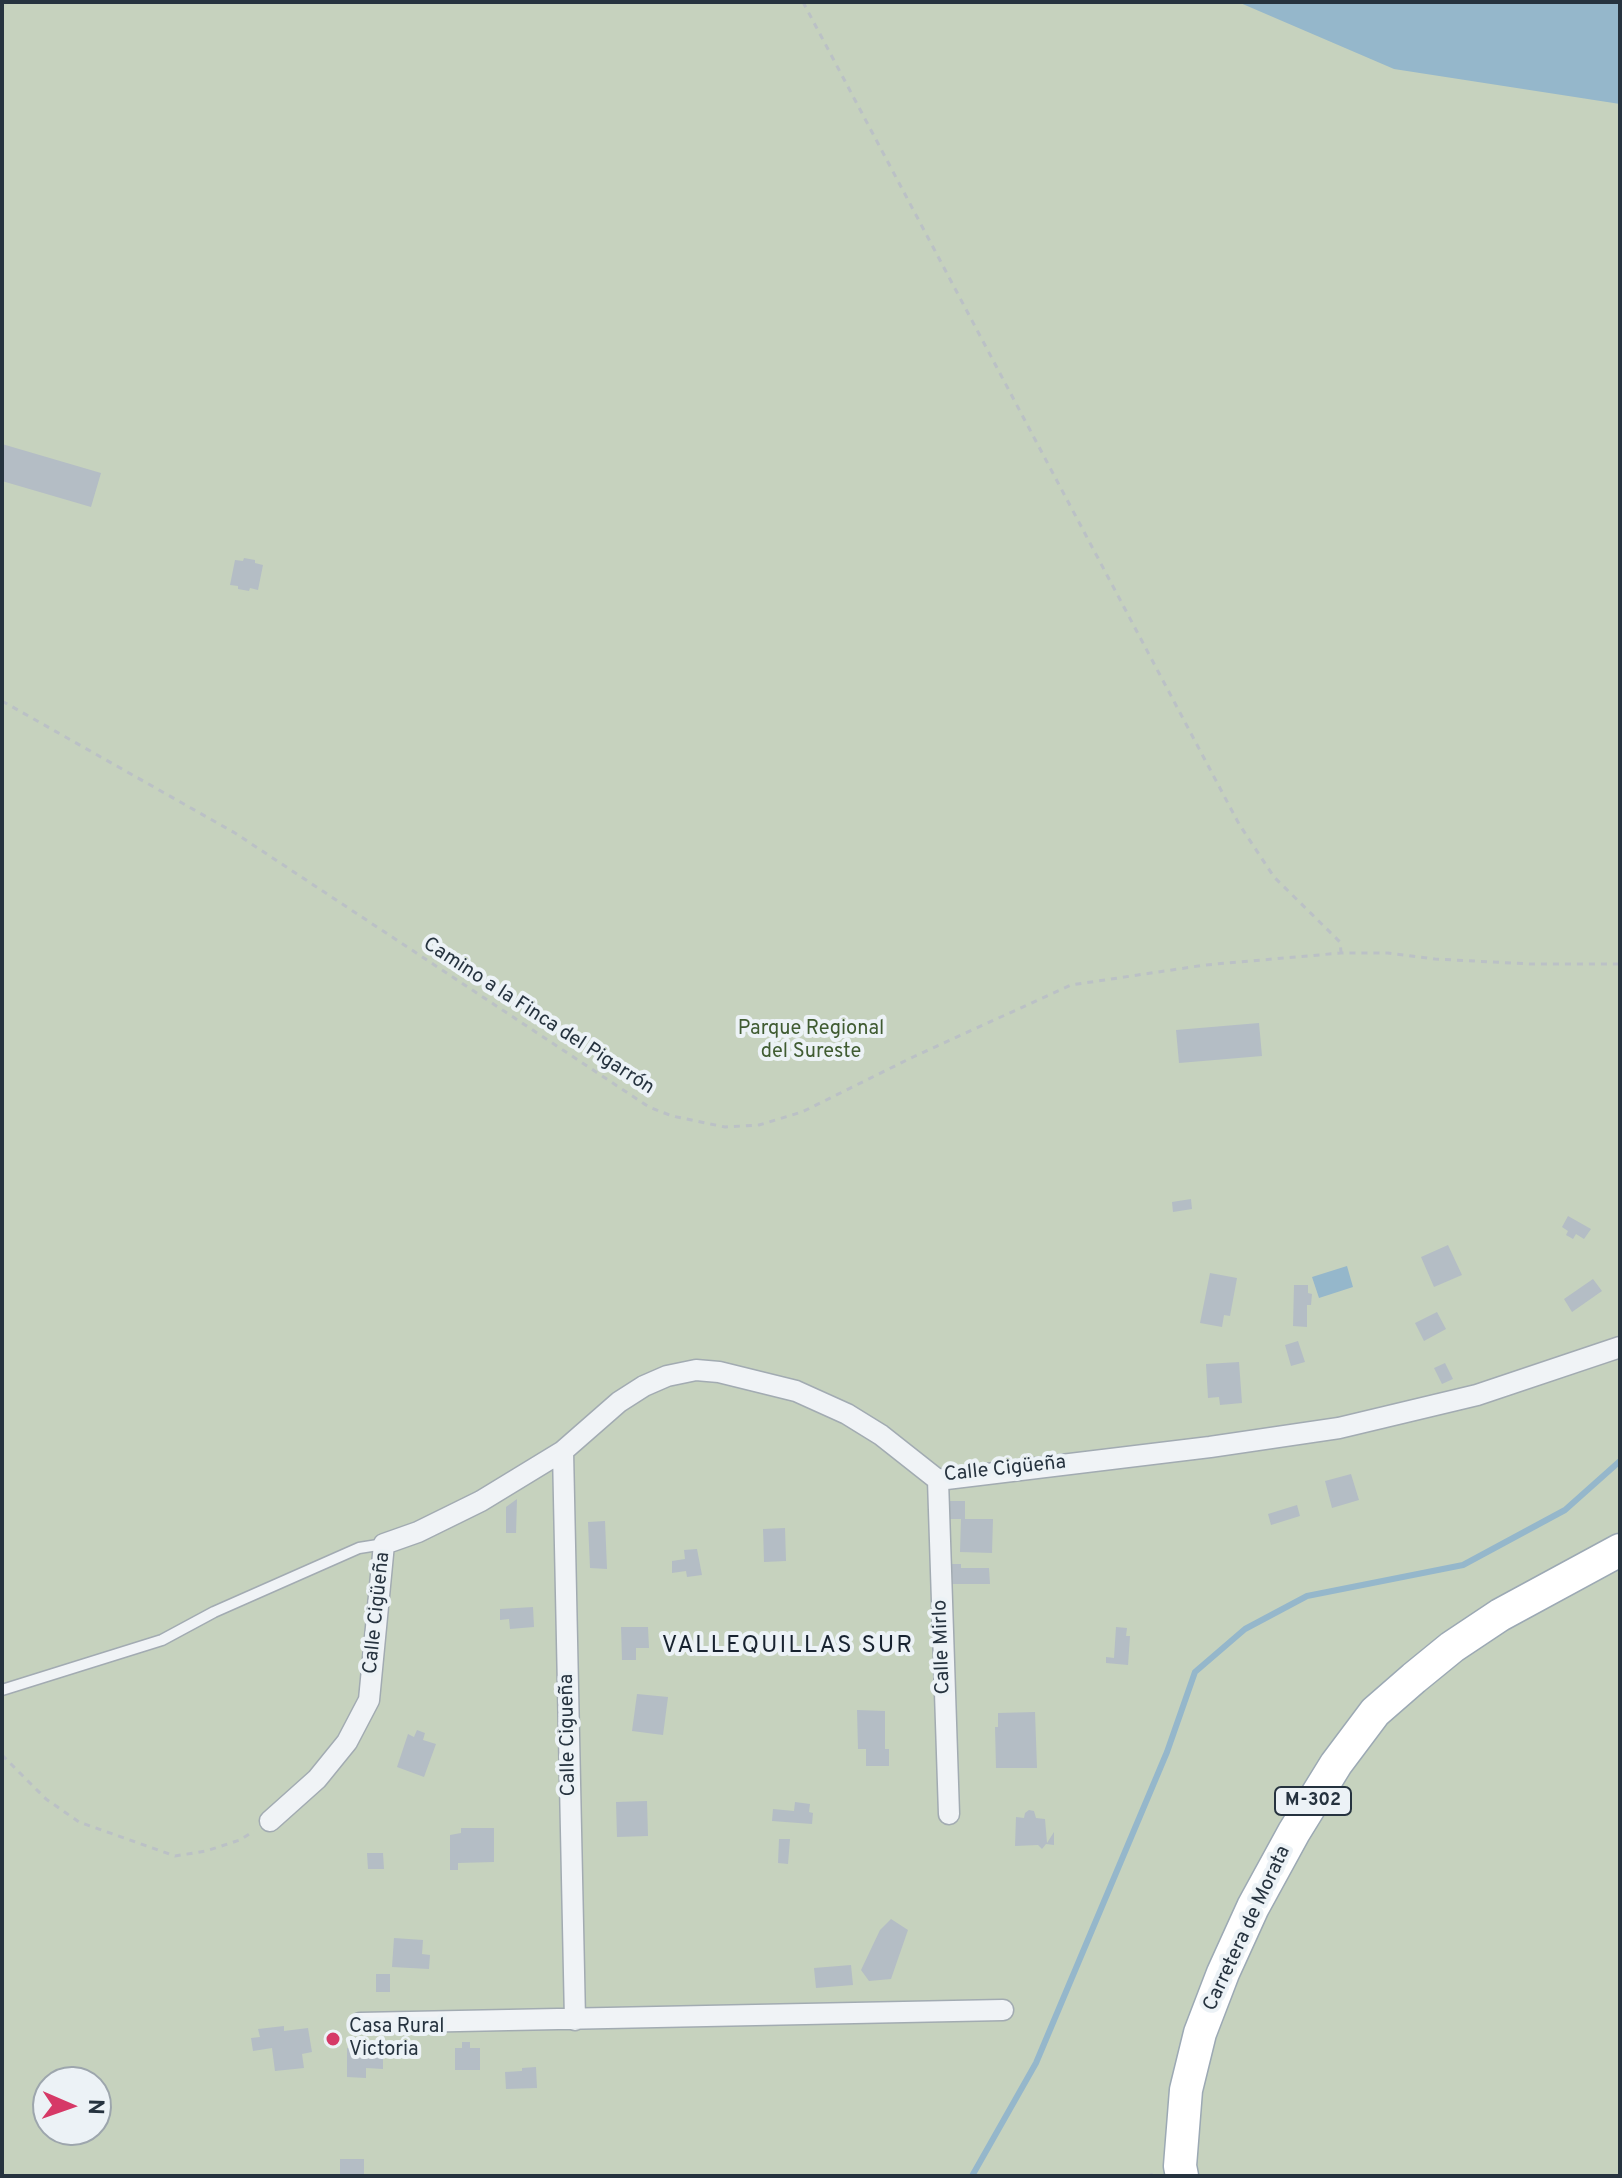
<!DOCTYPE html>
<html>
<head>
<meta charset="utf-8">
<style>
	body { margin:0 }
	#map { position:relative; width:1622px; height:2178px; overflow:hidden; background:#dde3e8; font-family:Overpass,sans-serif }
	canvas { display:block }
	.frame { position:absolute; inset:0; border:4px solid #26333f; pointer-events:none }
	.north { position:absolute; left:32px; top:2066px; width:80px; height:80px; box-sizing:border-box; background:#ecf2f6; border:2px solid #9da6ad; border-radius:50%; rotate:92deg; font-size:22px; font-weight:700; line-height:32px; text-align:center; color:#26333f }
	.north::after { content:''; display:block; margin:auto; width:28px; height:36px; background:#d63967; clip-path:polygon(50% 0,100% 100%,50% 72%,0 100%) }
</style>
</head>
<body>
<div id="map">
<canvas width="1622" height="2178"></canvas>
<div class="frame"></div>
<div class="north">N</div>
</div>
<script>
const c = document.querySelector('canvas').getContext('2d');
c.lineJoin = 'round';
function paint(path, color) { c.fillStyle = color; c.fill(path, 'evenodd'); }
const poly = rows => new Path2D(rows.map(r => 'M' + r).join(''));
function stroke(path, color, width, dash) { c.strokeStyle = color; c.lineWidth = width; c.lineCap = dash ? 'butt' : 'round'; c.setLineDash(dash || []); c.stroke(path); }
function label(font, color, halo, rows, align = 'center') {
  c.font = font + ' Overpass,sans-serif'; c.lineWidth = 8; c.setLineDash([]); c.textBaseline = 'middle'; c.strokeStyle = halo; c.fillStyle = color; for (const [text, x, y, turn = 0] of rows) {
    c.save(); c.translate(x, y); c.rotate((+turn || 0) * Math.PI / 180); c.textAlign = isNaN(turn) ? turn : align; if (halo) c.strokeText(text, 0, 0); c.fillText(text, 0, 0); c.restore();
  }
}
paint(poly([
	[2,2,1620,2,1620,2176,2,2176],
	[48,2082,96,2082,96,2130,48,2130]
]), '#c6d2be');
paint(poly([
	[1238,2,1620,2,1620,104,1394,69],
	[1347,1266,1353,1287,1319,1298,1312,1277]
]), '#95b7cb');
stroke(poly([
	[972,2176,1036,2063,1167,1752,1195,1672,1245,1629,1307,1596,1463,1565,1565,1510,1620,1461]
]), '#95b7cb', 6);
paint(poly([
	[2,444,101,473,91,507,2,481],
	[244,558,255,560,255,563,263,565,258,590,250,588,249,591,238,589,238,586,230,585,235,560,243,561],
	[1259,1023,1262,1056,1179,1063,1176,1030],
	[1191,1199,1192,1209,1173,1212,1172,1202],
	[1568,1216,1591,1229,1584,1239,1576,1234,1573,1239,1566,1235,1568,1231,1562,1227],
	[1448,1245,1462,1275,1434,1287,1421,1257],
	[1210,1273,1237,1278,1230,1316,1224,1315,1222,1327,1200,1323],
	[1593,1279,1602,1291,1572,1312,1564,1299],
	[1294,1285,1308,1285,1308,1293,1312,1294,1311,1305,1307,1305,1307,1327,1293,1326],
	[1437,1312,1446,1329,1424,1341,1415,1323],
	[1298,1341,1305,1362,1291,1366,1285,1345],
	[1239,1362,1242,1403,1220,1405,1219,1397,1208,1398,1206,1364],
	[1445,1363,1453,1379,1442,1384,1434,1368],
	[1351,1474,1359,1500,1332,1508,1325,1481],
	[517,1499,516,1533,506,1533,506,1507],
	[950,1501,965,1501,965,1519,993,1519,992,1553,960,1552,961,1519,950,1519],
	[1297,1505,1300,1516,1271,1525,1268,1514],
	[605,1521,607,1569,590,1568,588,1522],
	[785,1528,786,1561,764,1562,763,1529],
	[697,1549,702,1575,687,1577,686,1571,672,1573,672,1561,685,1559,684,1550],
	[951,1564,961,1564,961,1568,989,1568,990,1584,952,1584],
	[533,1607,534,1627,510,1629,509,1619,500,1620,500,1609],
	[621,1627,648,1627,649,1648,636,1648,636,1660,622,1660],
	[1116,1627,1127,1628,1126,1636,1130,1636,1128,1665,1106,1663,1106,1657,1114,1658],
	[637,1694,668,1697,663,1735,632,1731],
	[857,1710,885,1711,885,1749,889,1749,889,1766,866,1766,866,1749,858,1749],
	[1035,1712,1037,1768,996,1768,995,1727,998,1727,998,1713],
	[417,1730,425,1733,423,1740,436,1744,424,1777,397,1767,408,1734,414,1737],
	[647,1801,648,1836,617,1837,616,1802],
	[795,1802,810,1804,809,1812,813,1813,812,1824,772,1821,773,1809,794,1811],
	[1029,1810,1034,1811,1036,1818,1045,1819,1047,1843,1054,1832,1054,1845,1046,1844,1042,1849,1038,1845,1015,1846,1016,1817,1024,1818,1025,1813],
	[461,1828,494,1828,494,1862,458,1863,458,1870,450,1870,450,1835,461,1833],
	[779,1839,790,1839,788,1864,778,1863],
	[367,1853,383,1853,384,1869,368,1869],
	[891,1919,908,1930,891,1979,869,1981,861,1970,880,1930],
	[394,1938,423,1940,422,1954,430,1955,429,1969,392,1967],
	[851,1965,853,1985,816,1988,814,1968],
	[376,1974,390,1974,390,1992,376,1992],
	[284,2026,284,2031,308,2028,312,2052,302,2054,304,2068,275,2071,272,2048,253,2051,251,2038,260,2037,258,2029],
	[462,2042,470,2042,470,2048,480,2048,480,2070,455,2070,455,2048,462,2048],
	[347,2048,383,2048,383,2069,366,2068,366,2078,347,2077],
	[536,2067,537,2088,506,2089,505,2072,522,2071,522,2068],
	[340,2159,364,2159,364,2174,340,2175]
]), '#b4bdc5');
const lane = poly([
	[2,1690,162,1640,214,1612,359,1548,384,1544]
]);
const street = poly([
	[563,1451,575,2020],
	[938,1480,949,1814],
	[270,1821,317,1779,347,1742,369,1700,384,1544,418,1532,481,1501,563,1451,619,1402,644,1386,667,1376,696,1370,719,1372,796,1391,847,1414,881,1435,938,1480,1210,1447,1339,1428,1477,1395,1620,1347],
	[360,2023,1003,2010]
]);
const primary = poly([
	[1182,2176,1180,2166,1186,2090,1200,2033,1223,1973,1253,1907,1294,1832,1336,1764,1375,1712,1414,1678,1452,1647,1500,1615,1620,1550]
]);
stroke(lane, '#a2abb2', 13);
stroke(street, '#a2abb2', 23);
stroke(primary, '#9ca9b4', 35);
stroke(poly([
	[803,2,1239,824,1274,877,1340,942,1341,952],
	[2,701,235,833,649,1107,672,1116,725,1127,759,1125,802,1112,913,1057,1071,985,1205,965,1341,953,1388,953,1435,959,1531,964,1620,964],
	[2,1755,46,1799,79,1822,175,1856,206,1851,240,1840,254,1831],
	[1147,2176,1158,2173]
]), '#bbc1c6', 3, [6, 6]);
stroke(lane, '#f0f3f6', 10);
stroke(street, '#f0f3f6', 20);
stroke(primary, '#fff', 32);
for (const [x, y, r, color] of [
	[333,2039,8,"#d63967"]
]) { const dot = new Path2D(); dot.arc(x, y, r, 0, 2 * Math.PI); c.fillStyle = color; c.fill(dot); stroke(dot, '#ecf2f6', 3); }
for (const [x, y, w] of [
	[1313,1801,76]
]) { const box = new Path2D(); box.roundRect(x - w / 2, y - 14, w, 28, 6); c.fillStyle = '#ecf2f6'; c.fill(box); stroke(box, '#26333f', 2); }
label('bold 18px', '#26333f', null, [
	["M-302",1313,1801]
]);
label('20px', '#26333f', '#ecf2f6', [
	["Camino a la Finca del Pigarrón",538,1017,33],
	["Calle Cigüeña",1005,1470,-6],
	["Calle Cigüeña",378,1613,-84],
	["Calle Mirlo",943,1647,-92],
	["Calle Cigueña",569,1735,-91],
	["Carretera de Morata",1248,1929,-65]
]);
label('20px', '#405c32', '#ecf2f6', [
	["Parque Regional",811,1030],
	["del Sureste",811,1053]
]);
label('20px', '#26333f', '#ecf2f6', [
	["Casa Rural",349,2028],
	["Victoria",349,2051]
], 'left');
c.letterSpacing = '2px';
label('24px', '#182330', '#ecf2f6', [
	["VALLEQUILLAS SUR",788,1647]
]);
c.letterSpacing = '0px';
</script>
</body>
</html>
